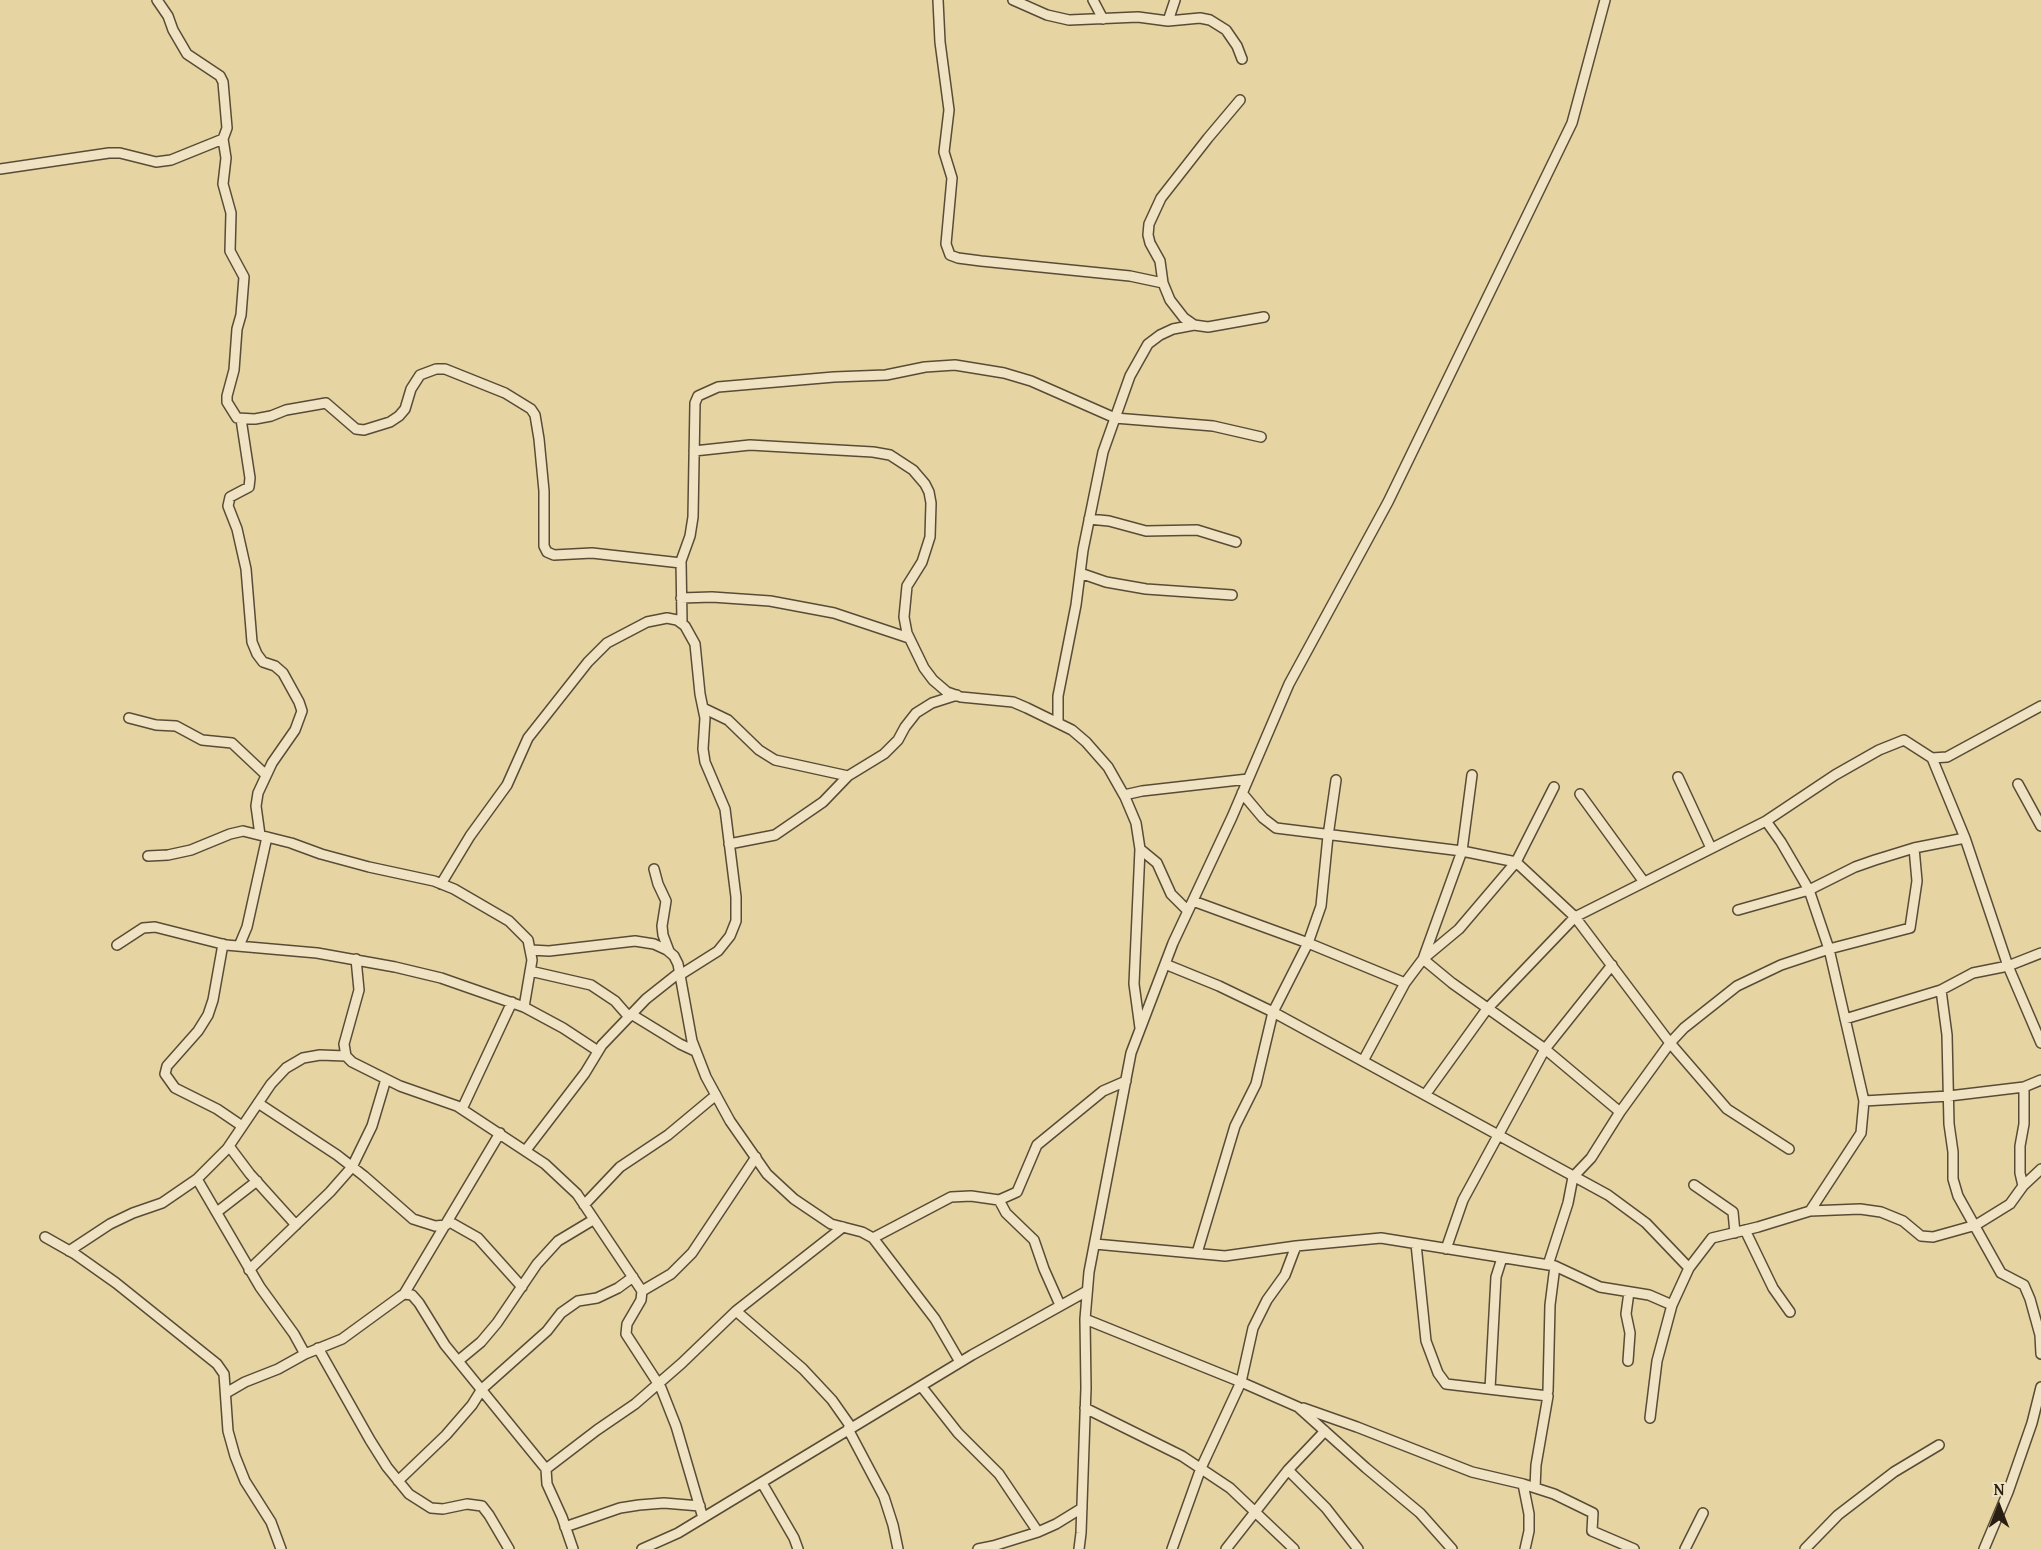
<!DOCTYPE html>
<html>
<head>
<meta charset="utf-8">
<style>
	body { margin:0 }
	#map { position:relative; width:2041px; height:1549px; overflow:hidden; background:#e6d4a3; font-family:"Gentium Book Plus",serif }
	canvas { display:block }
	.north { position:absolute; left:1969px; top:1477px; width:60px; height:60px; -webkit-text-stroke:4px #efe3c3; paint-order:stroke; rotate:0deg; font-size:16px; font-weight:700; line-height:24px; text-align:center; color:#291e11 }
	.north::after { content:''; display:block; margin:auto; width:21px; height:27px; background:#291e11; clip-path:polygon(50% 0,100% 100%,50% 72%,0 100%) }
</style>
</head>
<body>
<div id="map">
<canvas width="2041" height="1549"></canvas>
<div class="north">N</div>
</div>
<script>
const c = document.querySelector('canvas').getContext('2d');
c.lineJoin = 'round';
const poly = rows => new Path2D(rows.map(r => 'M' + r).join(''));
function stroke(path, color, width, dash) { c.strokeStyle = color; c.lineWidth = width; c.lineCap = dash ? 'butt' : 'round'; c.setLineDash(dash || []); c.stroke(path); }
const minor = poly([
	[938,0,940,42,949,110,944,152,952,178,946,244,950,255,958,258,981,261,1130,276,1163,283],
	[1013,0,1047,15,1069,20,1138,17,1168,21,1200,18,1210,20,1226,30,1237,46,1242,59],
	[1093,0,1103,19],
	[1168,21,1175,0],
	[1240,100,1208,138,1161,198,1149,224,1148,235,1150,243,1160,261,1163,283,1170,300,1184,318,1194,325,1208,327,1264,317],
	[223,139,226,158,223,184,231,213,230,251,244,277,241,315,237,329,234,370,227,396,227,402,237,418,255,419,271,416,286,410,326,403,356,429,364,430,390,422,399,416,405,409,411,389,420,375,436,369,445,369,505,393,531,409,535,415,539,439,544,491,544,546,547,552,554,555,592,553,681,563],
	[0,169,109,153,120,153,156,162,171,160,223,139,227,128,223,82,220,76,187,54,173,30,168,16,157,0],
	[241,419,250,478,249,487,230,497,228,506,237,529,246,569,252,642,257,654,263,662,275,666,283,673,299,702,302,711,295,730,272,763,258,793,256,806,260,835],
	[694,451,750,445,873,452,890,455,913,470,925,484,929,492,931,503,930,537,922,562,907,586,904,617,907,633,924,668,933,680,947,692,961,697,1013,702,1027,708,1072,730,1086,742,1108,767,1125,797,1136,823,1140,849,1134,984,1140,1028],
	[1089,519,1109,521,1146,531,1197,530,1236,542],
	[1080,573,1106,582,1146,589,1232,595],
	[681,598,712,597,770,601,834,613,909,638],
	[682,622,681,561,690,536,693,517,695,403,698,396,718,387,834,377,886,375,925,367,955,365,1004,373,1031,381,1115,418,1213,426,1261,437],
	[703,708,728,720,759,750,775,760,848,776],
	[129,718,156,725,176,726,202,740,232,743,266,775],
	[1058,723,1058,696,1076,605,1083,550,1103,452,1130,376,1148,344,1160,335,1173,329,1194,325],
	[1932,758,1965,838,2008,966,2041,1043],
	[1678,777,1711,848],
	[2018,784,2041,826],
	[1554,787,1516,862,1459,929,1423,959,1452,983,1545,1049,1620,1112],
	[1242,793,1263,818,1276,828,1462,851,1516,862,1575,917,1670,1043,1727,1109,1789,1149],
	[1580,794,1644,882],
	[1124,795,1142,791,1248,779],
	[729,844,775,835,823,802,848,776,884,754,898,740,905,727,916,713,932,703,957,695],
	[1140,849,1157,863,1171,894,1188,911],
	[148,856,168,855,191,850,230,834,243,831,291,843,321,854,369,867,434,881,454,889,509,921,528,940,532,960,524,1007],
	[654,869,658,884,666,901,662,926,663,935,669,951],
	[441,884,470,836,507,785,528,738,588,662,607,643,647,622,667,618,677,620,685,626,695,644,700,694,705,718,703,749,705,762,725,809,736,897,736,921,730,936,718,951,680,975],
	[1193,901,1308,943,1405,983],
	[1738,910,1809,890,1855,867,1875,860,1914,848,1965,838],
	[223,944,213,1000,208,1015,198,1031,167,1066,165,1074,175,1088,217,1109,242,1126],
	[117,945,143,928,155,927,226,945,317,953,395,967,441,978,524,1007,563,1028,598,1051],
	[239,946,247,927,267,837],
	[531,950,549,951,635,941,654,944,667,950,674,956,678,964,692,1041,706,1077,730,1121,767,1174,794,1199,831,1224,862,1232,873,1238,935,1319,960,1362],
	[356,959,359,990,344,1044,346,1056,352,1062,400,1086,457,1106,545,1164,577,1194,642,1291,641,1300,627,1324,626,1334,661,1388,676,1426,703,1518],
	[1165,964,1219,986,1273,1012,1608,1195,1646,1223,1689,1268],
	[530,971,591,985,615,1001,629,1017],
	[1941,990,1947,1035,1949,1124,1953,1152,1953,1179,1958,1196,2001,1273,2024,1285,2030,1299,2040,1335,2041,1354],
	[631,1014,680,1044,695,1051],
	[1845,1019,1941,990,1973,973,2008,966,2041,953],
	[1363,1061,1405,983,1423,959,1462,851,1472,775],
	[1425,1095,1487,1009,1575,917,1766,821],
	[1864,1101,1949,1096,2024,1087,2041,1080],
	[258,1103,337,1155,364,1176,413,1219,435,1226,446,1225],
	[462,1109,512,1002],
	[229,1146,250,1174,296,1225],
	[526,1150,585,1073,602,1045,646,999,680,972],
	[197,1179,260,1287,294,1334,305,1354],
	[1694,1185,1733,1212,1735,1233],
	[2023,1186,2020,1173,2020,1146,2024,1124,2024,1087],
	[999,1200,1006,1213,1034,1240,1044,1269,1060,1305],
	[584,1205,620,1167,668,1135,716,1095],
	[1810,1211,1860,1209,1881,1212,1903,1221,1921,1236,1933,1237,1976,1225,2010,1204,2023,1186,2041,1169],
	[217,1212,257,1181],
	[448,1221,478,1238,522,1287],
	[1745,1230,1773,1288,1790,1312],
	[45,1237,75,1254,116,1283,217,1364,224,1374,228,1431,235,1456,245,1481,271,1522,281,1549],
	[873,1238,951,1197,971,1196,999,1200,1017,1192,1037,1145,1103,1091,1126,1081],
	[1095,1244,1225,1256,1296,1246,1381,1238,1555,1266,1600,1287,1649,1295,1672,1305,1689,1268,1712,1238,1758,1227,1810,1211,1861,1133,1864,1101,1829,949,1809,890,1781,842,1766,821,1835,775,1879,750,1904,740,1932,758,1947,757,2041,706],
	[1416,1244,1426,1341,1438,1373,1446,1384,1548,1396,1536,1465,1535,1488],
	[1296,1246,1285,1275,1267,1300,1253,1328,1241,1382,1298,1407,1366,1468,1420,1513,1452,1549],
	[1446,1249,1463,1200,1545,1049,1612,965],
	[69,1251,110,1224,133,1213,162,1203,197,1179,227,1149,271,1084,286,1068,303,1058,320,1055,346,1056],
	[1197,1253,1235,1126,1256,1084,1273,1012,1308,943,1321,906,1328,836,1336,780],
	[1548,1265,1568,1203,1573,1177,1591,1158,1620,1112,1670,1043,1684,1028,1737,986,1781,965,1829,949,1910,928,1917,881,1914,848],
	[249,1270,330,1192,352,1167,372,1126,386,1079],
	[642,1291,671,1274,692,1253,756,1157],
	[404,1294,500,1133],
	[736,1311,803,1369,832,1400,851,1427],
	[1085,1319,1241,1382,1201,1468,1172,1549],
	[318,1348,370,1440,387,1467,409,1494,431,1508,443,1509,467,1504,482,1506,489,1515,509,1549],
	[458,1361,481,1342,497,1323,537,1264,558,1241,593,1220],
	[1628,1361,1630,1333,1626,1314,1629,1292],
	[921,1386,958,1433,999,1474,1038,1532],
	[1490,1389,1496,1277,1502,1258],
	[1548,1391,1550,1305,1555,1266],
	[226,1393,245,1382,278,1369,305,1354,342,1339,401,1296,404,1294,412,1295,419,1303,445,1345,546,1469],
	[1085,1408,1182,1456,1230,1488,1294,1549],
	[1303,1408,1357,1427,1472,1472,1523,1484,1554,1494,1593,1513,1592,1531,1634,1549],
	[1650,1418,1657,1361,1672,1305],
	[848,1429,884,1497,893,1525,898,1549],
	[1288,1470,1326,1508,1358,1549],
	[398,1481,446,1435,472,1405,482,1389,547,1331,561,1313,578,1301,597,1298,618,1288,633,1277],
	[762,1483,794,1538,798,1549],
	[1523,1484,1529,1514,1529,1531,1525,1549],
	[565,1527,620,1508,639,1505,664,1503,700,1506],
	[573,1549,562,1517,547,1484,546,1469,597,1430,635,1404,682,1363,736,1311,843,1227],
	[642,1549,678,1533,972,1355,1087,1291],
	[978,1549,993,1546,1038,1532,1056,1524,1082,1508],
	[1079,1549,1081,1533,1086,1388,1085,1319,1089,1272,1131,1053,1173,943,1232,817,1289,684,1388,502,1572,123,1605,0],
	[1226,1549,1288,1470,1325,1431],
	[1685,1549,1703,1513],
	[1805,1549,1838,1515,1894,1472,1939,1445],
	[1984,1549,2008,1492,2032,1423,2041,1387]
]);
stroke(minor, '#584c36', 12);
stroke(minor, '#efe3c3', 9);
</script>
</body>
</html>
